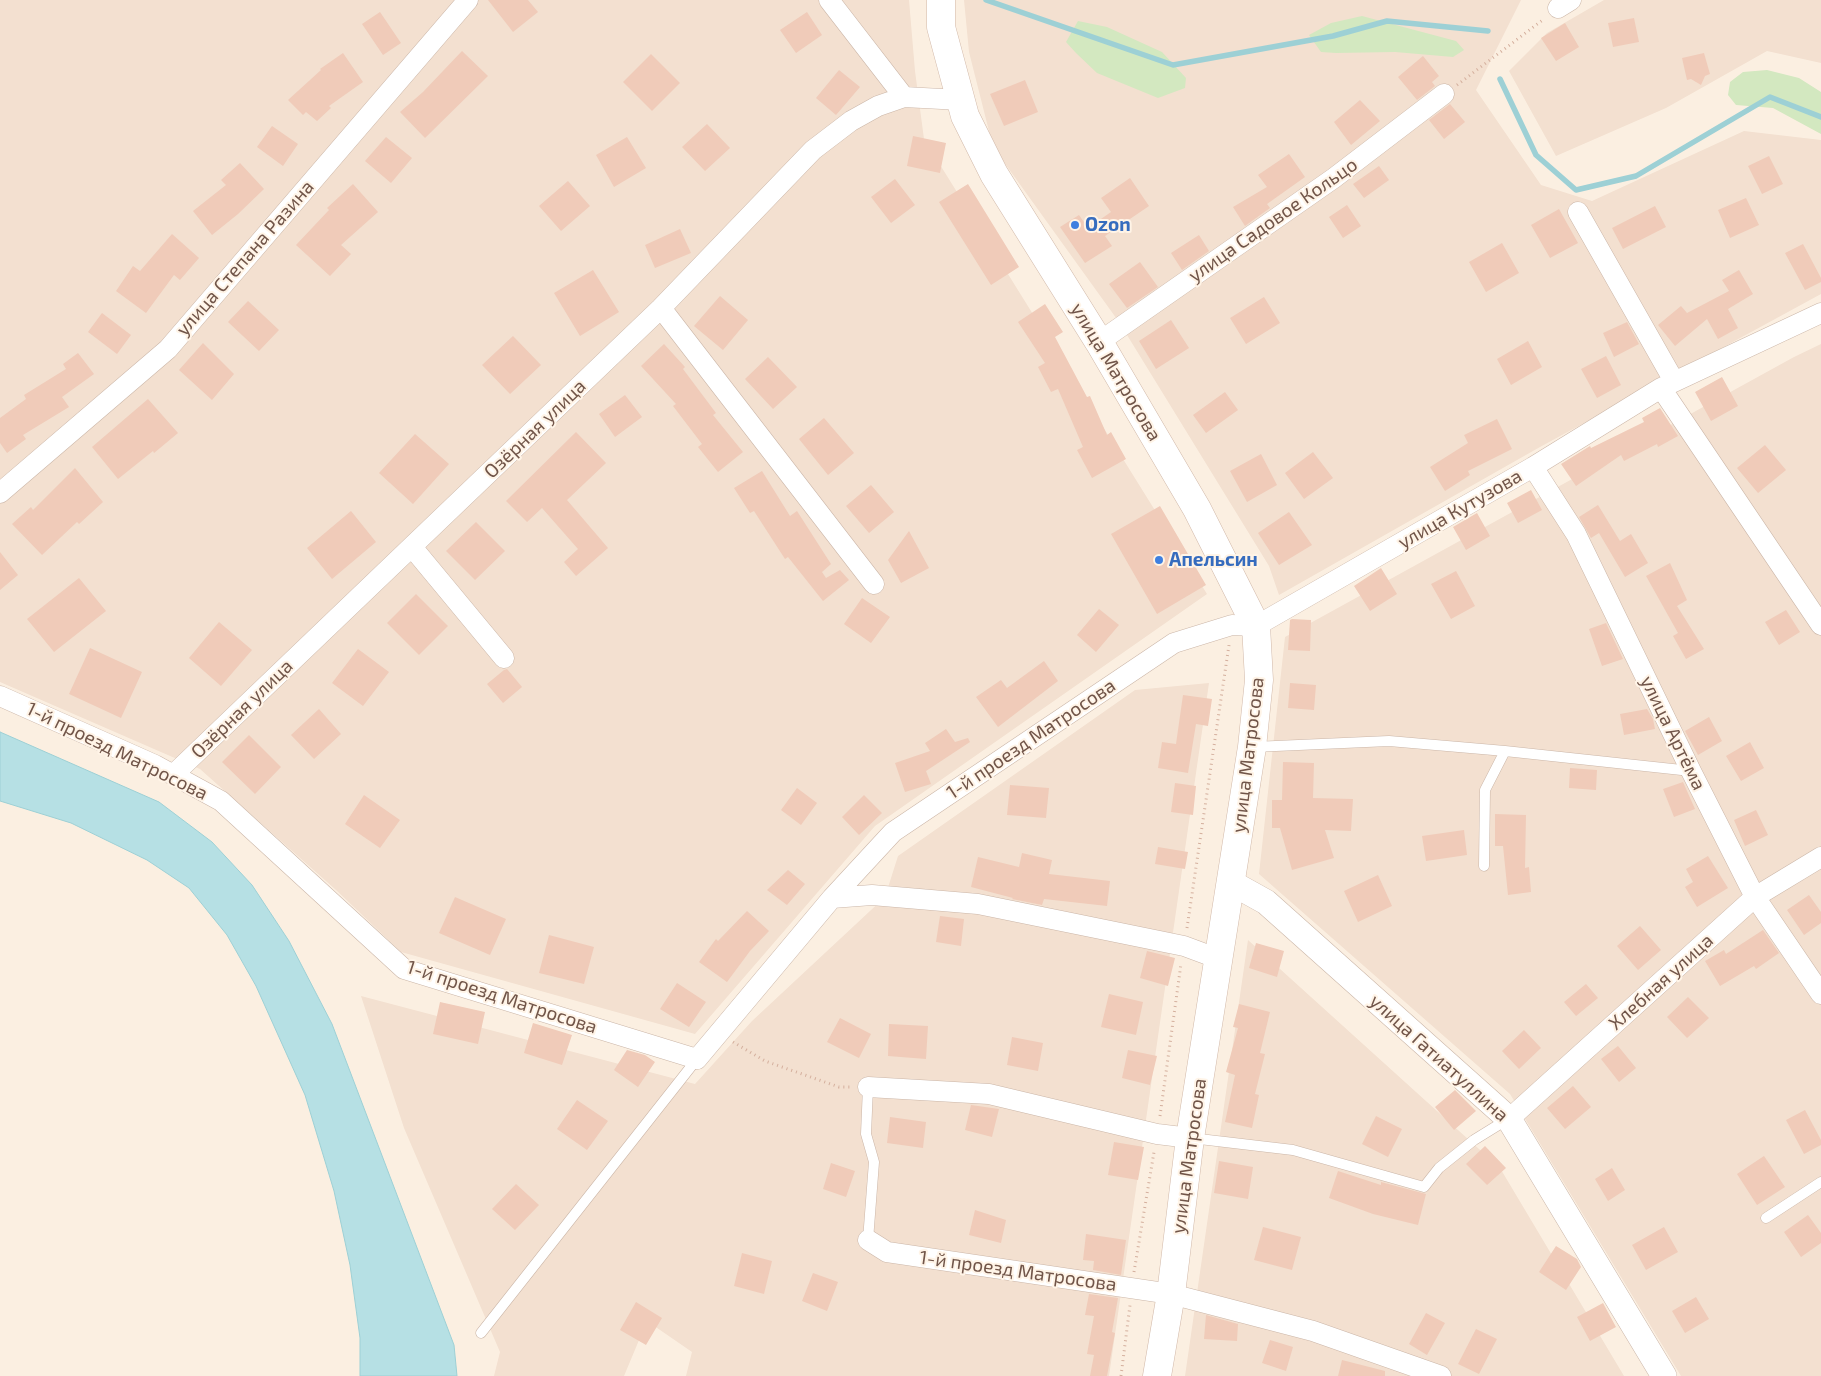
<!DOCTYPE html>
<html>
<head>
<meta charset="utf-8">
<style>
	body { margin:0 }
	canvas { display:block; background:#fbefe1 }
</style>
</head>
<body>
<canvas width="1821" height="1376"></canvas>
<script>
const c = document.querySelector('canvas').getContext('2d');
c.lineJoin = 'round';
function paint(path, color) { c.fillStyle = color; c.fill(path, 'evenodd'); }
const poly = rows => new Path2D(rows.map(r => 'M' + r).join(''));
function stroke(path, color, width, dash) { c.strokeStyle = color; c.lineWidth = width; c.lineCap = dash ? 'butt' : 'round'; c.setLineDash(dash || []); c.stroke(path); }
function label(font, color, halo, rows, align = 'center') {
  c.font = font + ' "Exo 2",sans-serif'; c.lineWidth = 4; c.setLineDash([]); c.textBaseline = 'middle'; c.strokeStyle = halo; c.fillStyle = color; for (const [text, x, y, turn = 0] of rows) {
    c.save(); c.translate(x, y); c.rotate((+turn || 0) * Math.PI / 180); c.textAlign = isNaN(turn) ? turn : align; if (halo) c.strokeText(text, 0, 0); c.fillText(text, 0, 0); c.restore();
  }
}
paint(poly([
	[0,0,909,0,915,71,924,139,1207,594,875,826,695,1034,401,952,336,890,200,769,0,682],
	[964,0,1521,0,1476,90,1541,185,1592,201,1744,131,1821,140,1821,294,1540,447,1279,595,1269,566,1119,322,993,147,969,52],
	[1604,0,1821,0,1821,63,1767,51,1666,108,1556,156,1509,71,1547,33],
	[1821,344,1821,1376,1681,1376,1510,1094,1259,874,1285,637,1794,357],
	[1209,683,1109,1376,686,1376,692,1352,647,1321,624,1376,494,1376,500,1352,404,1128,361,996,695,1084,752,1021,885,897,898,856,1135,690],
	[1248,940,1500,1168,1624,1376,1185,1376]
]), '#f3e0d0');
paint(poly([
	[1362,16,1456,41,1464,50,1453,57,1395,52,1336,53,1321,52,1309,35,1331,23],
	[1078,21,1107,27,1162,52,1186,78,1185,88,1158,98,1097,73,1076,53,1066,42],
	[1767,70,1799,78,1821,92,1821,134,1773,108,1736,105,1728,95,1730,82,1743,72]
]), '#d3e8c0');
const water = poly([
	[0,732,159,802,212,842,252,885,289,941,332,1024,454,1345,457,1376,360,1376,360,1338,350,1265,334,1191,305,1095,256,986,227,935,189,888,147,860,71,823,0,801,0,732]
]);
paint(water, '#b6e0e4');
stroke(water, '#9dd0d5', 1);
stroke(poly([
	[986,0,1173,65,1333,36,1387,21,1488,31],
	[1500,79,1536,155,1576,190,1636,176,1770,97,1821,117]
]), '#9dd0d5', 5.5);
paint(poly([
	[488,0,528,0,538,12,513,32],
	[380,12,401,43,383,55,362,24],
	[807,12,822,35,796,53,780,30],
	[1634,18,1639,42,1613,47,1608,23],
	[1565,23,1579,47,1556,61,1541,38],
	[462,51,488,76,425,138,400,112,423,92],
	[343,53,363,82,329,106,331,108,317,121,306,112,303,115,288,100,321,70,320,69],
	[1704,53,1710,74,1705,76,1701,85,1691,79,1687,80,1682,58],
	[651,54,680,83,652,111,623,82],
	[1423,56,1439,76,1432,82,1435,86,1417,100,1398,77],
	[839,70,860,87,836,115,816,98],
	[1025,80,1038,112,1004,126,990,94],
	[1360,100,1380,121,1351,145,1334,122],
	[1450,104,1465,122,1444,139,1429,120],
	[707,124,730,148,705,171,682,147],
	[272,126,298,144,283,166,257,147],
	[913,136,946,143,940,173,907,166],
	[386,137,412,158,391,183,365,161],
	[627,137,646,168,614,187,596,155],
	[1289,154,1305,177,1267,204,1270,208,1245,226,1233,207,1267,187,1258,175],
	[1769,156,1783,184,1762,194,1748,166],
	[240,163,264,189,238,214,212,235,193,211,226,185,221,180],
	[1379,166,1389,180,1364,198,1353,184],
	[1130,178,1149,206,1105,236,1112,246,1085,263,1060,227,1079,215,1088,228,1111,212,1101,198],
	[895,179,915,205,891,223,871,197],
	[568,181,590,206,561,231,539,206],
	[353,184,378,212,341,245,351,254,330,276,296,245,329,210,327,208],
	[968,184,1019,267,991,285,939,202],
	[1746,198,1759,225,1730,238,1718,210],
	[1347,205,1361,226,1343,238,1329,217],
	[1655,206,1666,227,1623,249,1612,228],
	[1559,209,1578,243,1550,258,1531,225],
	[680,229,691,253,655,268,645,245],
	[172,234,199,258,180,280,174,275,146,313,116,291,133,266,140,271],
	[1199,235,1209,251,1182,270,1171,253],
	[1502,243,1519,273,1486,292,1469,262],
	[1803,244,1821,278,1821,282,1805,290,1785,253],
	[1140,262,1158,287,1127,308,1109,284],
	[593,270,619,312,580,336,554,293],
	[1739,270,1753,294,1728,309,1738,328,1718,339,1707,319,1675,346,1658,325,1681,306,1687,313,1729,291,1722,280],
	[720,296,748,320,723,350,694,326],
	[1264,297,1280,323,1246,344,1230,318],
	[248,301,279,330,259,351,228,322],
	[1045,304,1063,332,1055,337,1087,397,1090,396,1107,435,1111,432,1126,459,1092,478,1077,450,1083,447,1058,389,1051,392,1038,367,1045,363,1018,322],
	[102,313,131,335,117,354,88,332],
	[1171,320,1189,348,1156,369,1139,341],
	[1627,322,1639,344,1614,357,1603,333],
	[513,336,541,365,510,394,482,365],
	[1528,341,1542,367,1511,385,1497,359],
	[203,343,234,374,212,400,179,370],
	[664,344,685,367,683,369,716,413,713,415,743,452,718,472,698,447,702,444,673,406,676,404,641,366],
	[78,353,94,374,62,397,69,407,23,435,26,439,7,453,0,443,0,418,26,399,24,395,66,369,63,364],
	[1606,356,1621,385,1597,398,1581,369],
	[768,357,797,387,773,409,745,379],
	[1722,377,1738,406,1711,421,1695,392],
	[1225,392,1238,410,1206,433,1193,415],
	[625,395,642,417,615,437,599,414],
	[148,399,178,433,154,453,153,451,118,479,92,447],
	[1660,408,1678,436,1658,447,1657,444,1624,461,1621,455,1576,486,1561,464,1590,446,1591,448,1644,422,1642,418],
	[824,418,854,453,828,475,799,439],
	[1497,419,1512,449,1468,471,1470,475,1445,491,1430,467,1468,443,1464,435],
	[576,432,606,463,567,500,608,548,576,576,564,562,578,549,542,508,527,522,506,501],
	[415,434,449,464,413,504,379,473],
	[1765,445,1786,470,1758,493,1737,468],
	[1313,452,1333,478,1304,499,1285,473],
	[1261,454,1277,485,1247,502,1230,471],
	[75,468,103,502,79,524,77,522,42,555,12,524,31,507,33,510],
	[762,471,790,516,797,511,831,564,822,572,826,578,840,570,849,580,823,601,788,557,785,559,754,511,750,513,734,488],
	[871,485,894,512,869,533,846,506],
	[1531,490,1542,510,1518,523,1507,503],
	[1598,505,1620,541,1631,534,1648,563,1625,577,1599,533,1591,538,1579,517],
	[1160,506,1206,585,1157,614,1111,534],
	[351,511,376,542,332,579,307,548],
	[1289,512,1312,545,1279,565,1258,533],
	[1477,513,1490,536,1466,550,1453,527],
	[476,522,505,551,475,580,446,551],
	[909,531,929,568,901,583,888,560],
	[0,552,18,575,0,590],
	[1670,563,1687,600,1677,606,1704,649,1686,659,1673,636,1678,633,1646,576],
	[1381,568,1397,594,1370,611,1354,586],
	[1456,571,1475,606,1451,619,1431,584],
	[79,578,106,611,54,652,27,619],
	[416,594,448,626,419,655,387,623],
	[862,598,890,617,871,643,844,624],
	[1099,609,1119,625,1096,652,1077,635],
	[1786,610,1800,632,1779,645,1765,622],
	[1292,619,1311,620,1310,651,1288,650,1290,620],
	[219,622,252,650,221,686,189,658],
	[1606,623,1623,659,1602,666,1589,629],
	[90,648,142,672,121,718,69,694],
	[358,649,389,672,363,706,332,683],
	[1044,661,1058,681,998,727,976,697,1001,680,1007,688],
	[507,669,522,687,503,703,487,684,504,670],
	[1290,683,1316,685,1314,710,1288,708],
	[1183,695,1212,699,1208,726,1196,724,1188,773,1158,768,1162,742,1176,744],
	[319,709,341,734,314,759,291,735],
	[1647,709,1653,719,1655,729,1624,735,1620,714],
	[1709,717,1722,741,1698,755,1685,731],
	[946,729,955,742,968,738,970,742,926,771,931,784,905,792,895,763,930,751,925,743],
	[249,735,281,767,255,794,222,762],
	[1750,742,1764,768,1741,781,1726,756],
	[1283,762,1314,763,1313,798,1353,799,1351,831,1325,830,1334,858,1292,870,1280,828,1272,828,1272,800,1282,800],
	[1570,768,1597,770,1596,790,1569,788],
	[1683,782,1695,809,1674,817,1663,789],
	[1175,783,1196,786,1193,815,1171,812],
	[1010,785,1049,788,1046,818,1007,815],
	[797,788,817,803,801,825,781,810],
	[364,795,400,820,380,848,345,824],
	[864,795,882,813,859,835,842,817],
	[1756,810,1768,835,1745,846,1734,820],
	[1495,814,1526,815,1525,868,1529,867,1531,892,1508,895,1503,846,1495,846],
	[1464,830,1467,855,1426,861,1422,836],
	[1158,847,1188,852,1185,869,1155,864],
	[1022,853,1052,860,1049,874,1110,881,1107,906,1044,899,1042,905,1012,899,1013,898,971,887,978,857,1019,867],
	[1708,856,1728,888,1697,907,1685,887,1693,882,1686,869],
	[788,870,805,884,787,905,767,890],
	[1378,875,1392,906,1358,922,1344,891],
	[1809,895,1821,912,1821,923,1804,935,1787,910],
	[455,897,506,919,490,955,439,933],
	[747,911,769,931,750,951,727,982,699,962,716,939,718,941],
	[940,916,964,919,961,946,936,942],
	[1640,926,1661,950,1638,970,1617,946],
	[1763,930,1779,953,1756,969,1754,966,1720,986,1705,961,1724,950,1726,954],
	[549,935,594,947,584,984,539,973],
	[1256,943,1284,951,1277,977,1249,968],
	[1147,951,1175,958,1168,986,1140,978],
	[677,983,706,1002,689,1027,660,1009],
	[1586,984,1598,998,1576,1016,1564,1002],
	[1109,994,1143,1002,1136,1035,1101,1027],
	[1688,997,1709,1018,1687,1038,1667,1017],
	[440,1002,485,1012,478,1044,433,1034],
	[1239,1004,1270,1012,1260,1053,1265,1054,1255,1094,1259,1095,1252,1128,1225,1122,1235,1075,1226,1072,1238,1028,1233,1027],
	[840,1018,871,1034,859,1058,827,1042],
	[533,1023,572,1035,562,1065,524,1053],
	[889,1024,928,1026,926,1059,888,1056],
	[1524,1030,1541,1048,1519,1069,1502,1051],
	[1012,1037,1043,1043,1038,1071,1007,1065],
	[1618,1046,1636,1068,1619,1082,1601,1059],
	[627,1050,645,1055,655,1062,638,1087,614,1070],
	[1128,1050,1157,1056,1150,1085,1122,1078],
	[1573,1086,1591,1107,1565,1129,1547,1108],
	[1455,1090,1476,1111,1454,1130,1435,1107],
	[577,1100,608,1121,587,1150,557,1129],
	[971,1105,999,1109,992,1137,965,1130],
	[1805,1110,1821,1140,1821,1145,1804,1154,1786,1120],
	[1376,1116,1402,1129,1388,1157,1362,1144],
	[890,1117,926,1122,923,1148,887,1143],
	[1114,1142,1144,1147,1138,1180,1108,1175],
	[1485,1146,1506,1168,1487,1185,1466,1164],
	[1764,1156,1785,1187,1757,1205,1737,1174],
	[1219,1161,1253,1167,1248,1199,1214,1193],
	[831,1163,855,1171,846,1197,823,1189],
	[1612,1168,1625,1190,1608,1201,1595,1179],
	[1338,1171,1381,1185,1381,1182,1426,1194,1418,1225,1373,1214,1329,1198],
	[516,1184,539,1205,515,1230,492,1209],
	[975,1210,1006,1220,1001,1243,969,1235],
	[1808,1215,1821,1233,1821,1243,1801,1257,1784,1232],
	[1263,1227,1301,1237,1292,1270,1254,1260],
	[1664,1227,1678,1252,1646,1270,1632,1245],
	[1086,1234,1126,1240,1121,1275,1093,1270,1094,1261,1083,1260],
	[1556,1246,1577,1259,1581,1267,1566,1290,1539,1272],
	[742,1253,772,1261,764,1294,734,1286],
	[813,1273,838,1282,827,1311,802,1301],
	[1089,1294,1118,1298,1112,1332,1115,1333,1107,1376,1090,1376,1094,1355,1087,1354,1094,1316,1085,1315],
	[1696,1297,1709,1319,1685,1333,1672,1311],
	[636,1302,662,1318,646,1345,620,1330],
	[1603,1303,1616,1327,1590,1341,1577,1317],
	[1426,1313,1445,1323,1427,1355,1409,1344],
	[1206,1315,1238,1324,1237,1341,1204,1339],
	[1476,1329,1497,1339,1479,1374,1458,1364],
	[1270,1340,1293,1347,1286,1371,1262,1363],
	[1342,1360,1385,1371,1385,1376,1338,1376]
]), '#f0cbb9');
const service = poly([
	[1253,747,1389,741,1505,751,1691,771],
	[1484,866,1485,790,1505,751],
	[868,1087,866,1134,874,1162,868,1240],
	[1191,1138,1293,1150,1424,1187,1439,1168,1474,1140,1508,1119],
	[1766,1218,1821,1182],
	[481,1333,697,1059]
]);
const minor = poly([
	[829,0,904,97,961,100],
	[1558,8,1571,0],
	[1578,212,1674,381],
	[661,308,874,584],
	[1099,342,1334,178,1444,94],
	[1661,388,1821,625],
	[1533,467,1576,534,1691,771,1755,897,1821,994],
	[0,493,168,349,468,0],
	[412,547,504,658],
	[0,696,155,765,221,801,404,969,697,1059,832,898,893,832,1174,643,1232,625,1256,626,1533,467,1661,388,1821,313],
	[173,775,661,308,813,150,851,121,878,106,904,97],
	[832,898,872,895,978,904,1184,946,1219,959],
	[868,1087,989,1094,1157,1134,1190,1138],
	[1509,1119,1755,897,1821,857],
	[868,1240,887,1252,1171,1294,1313,1331,1441,1376]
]);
const tertiary = poly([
	[1230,882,1266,902,1509,1119,1664,1376]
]);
const secondary = poly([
	[941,0,941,27,965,116,994,174,1099,342,1197,509,1256,626,1259,680,1252,747,1190,1138,1171,1294,1157,1376]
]);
stroke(service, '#cbb6a8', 11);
stroke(minor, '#cbb6a8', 21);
stroke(tertiary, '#cbb6a8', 26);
stroke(secondary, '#d1b8a8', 29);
stroke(poly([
	[1457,85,1544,19],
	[1187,928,1229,645],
	[733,1042,765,1061,839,1087,852,1087],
	[1160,1116,1181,964],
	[1134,1272,1154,1152],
	[1121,1376,1130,1305]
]), '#d4af9d', 3, [1, 4]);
stroke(service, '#fff', 10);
stroke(minor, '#fff', 20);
stroke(tertiary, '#fff', 25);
stroke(secondary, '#fff', 28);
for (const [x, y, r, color] of [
	[1075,225,5,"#3f7fe0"],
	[1159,560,5,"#3f7fe0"]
]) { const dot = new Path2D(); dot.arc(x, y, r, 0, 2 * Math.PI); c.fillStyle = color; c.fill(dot); stroke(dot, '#fff4e7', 2); }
label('19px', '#715549', '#fff4e7', [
	["улица Садовое Кольцо",1273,220,-35],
	["улица Степана Разина",245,258,-49],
	["улица Матросова",1116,372,59],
	["Озёрная улица",535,429,-44],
	["улица Кутузова",1460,509,-30],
	["Озёрная улица",242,709,-44],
	["улица Артёма",1673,733,64],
	["1-й проезд Матросова",1031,739,-34],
	["1-й проезд Матросова",117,751,26],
	["улица Матросова",1248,755,-83],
	["Хлебная улица",1661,982,-42],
	["1-й проезд Матросова",502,997,18],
	["улица Гатиатуллина",1439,1058,42],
	["улица Матросова",1189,1156,-82],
	["1-й проезд Матросова",1018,1271,8]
]);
label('bold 19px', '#366cbe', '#fff4e7', [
	["Ozon",1085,225],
	["Апельсин",1169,560]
], 'left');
</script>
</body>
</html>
